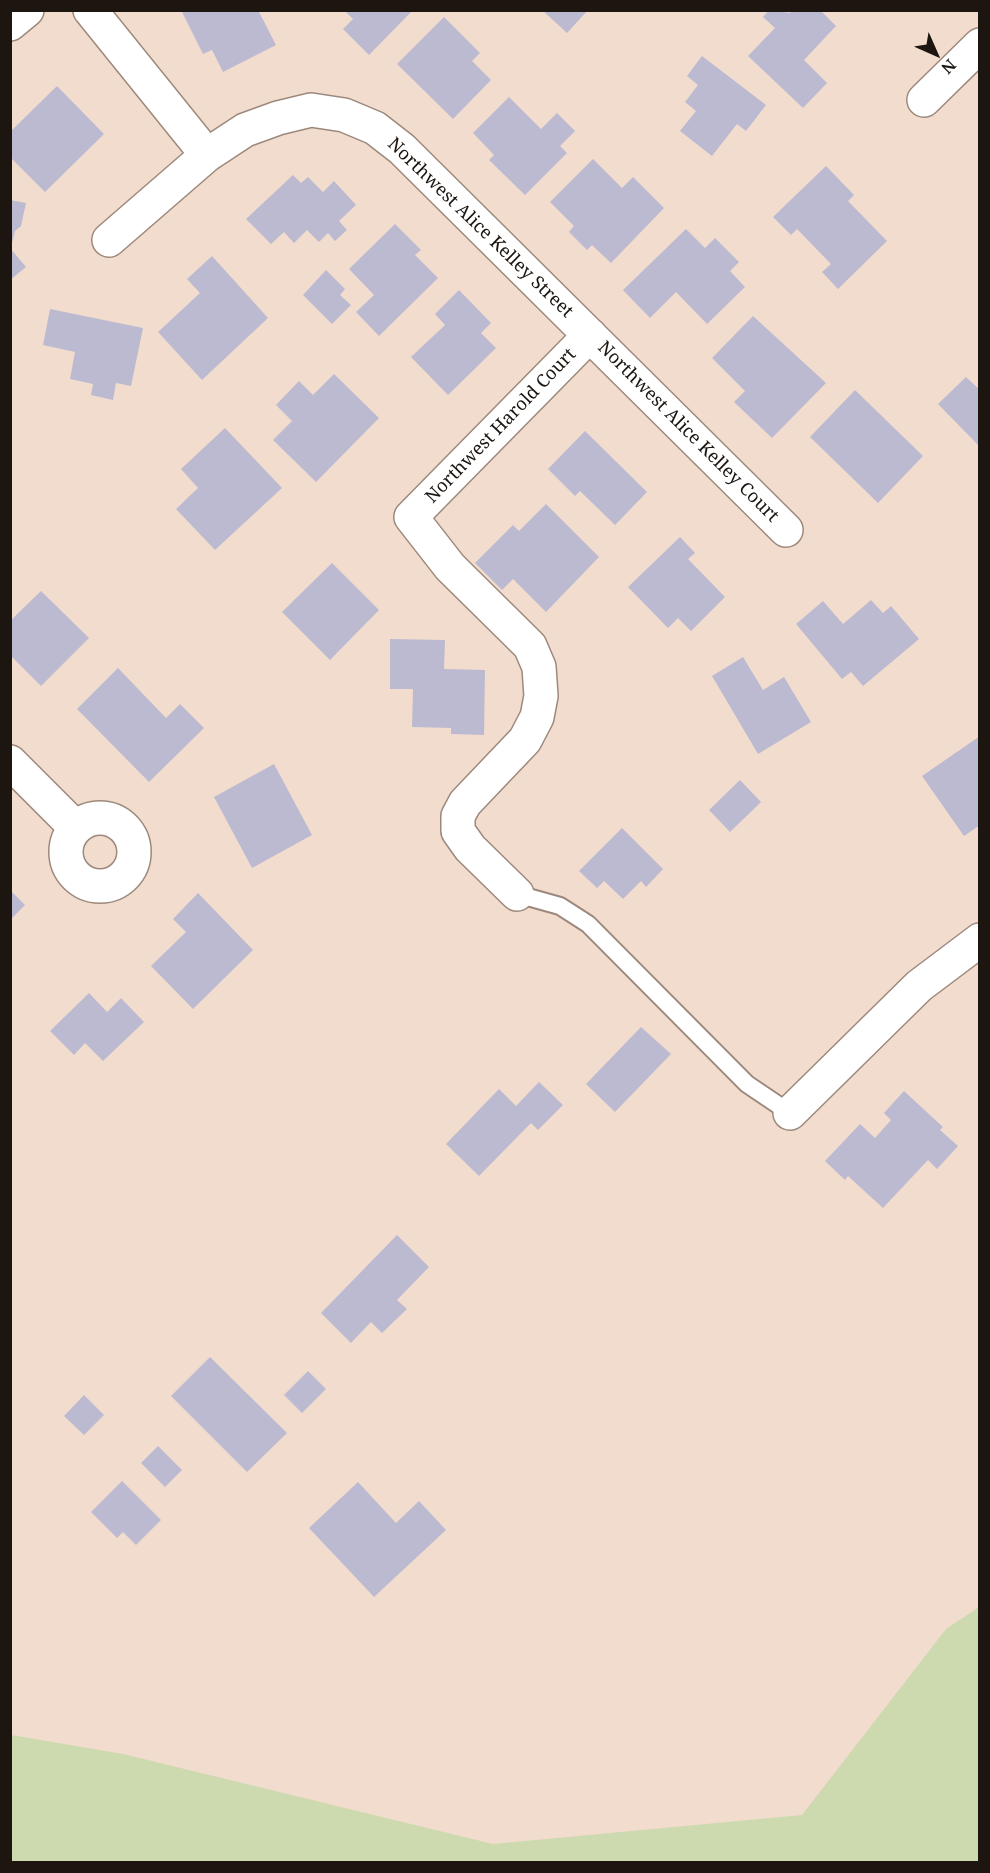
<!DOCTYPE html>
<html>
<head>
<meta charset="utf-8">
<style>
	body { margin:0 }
	#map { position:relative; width:990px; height:1873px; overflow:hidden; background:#f2dcce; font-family:"Noto Serif",serif }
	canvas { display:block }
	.frame { position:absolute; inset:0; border:12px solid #1c1510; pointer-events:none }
	.north { position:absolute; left:906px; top:24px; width:60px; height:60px; -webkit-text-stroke:4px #fff; paint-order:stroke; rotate:135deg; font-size:16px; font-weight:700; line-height:24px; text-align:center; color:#1c1510 }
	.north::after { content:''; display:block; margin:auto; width:21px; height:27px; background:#1c1510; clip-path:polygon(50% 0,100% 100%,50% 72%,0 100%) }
</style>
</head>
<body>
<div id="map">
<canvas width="990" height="1873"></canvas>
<div class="frame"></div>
<div class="north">N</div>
</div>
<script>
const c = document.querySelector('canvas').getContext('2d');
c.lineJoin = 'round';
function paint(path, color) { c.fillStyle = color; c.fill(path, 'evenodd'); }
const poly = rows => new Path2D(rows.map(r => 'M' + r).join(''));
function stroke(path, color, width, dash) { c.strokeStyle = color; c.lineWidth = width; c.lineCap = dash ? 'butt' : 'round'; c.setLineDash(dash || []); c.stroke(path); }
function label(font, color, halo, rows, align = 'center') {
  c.font = font + ' "Noto Serif",serif'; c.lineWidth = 4.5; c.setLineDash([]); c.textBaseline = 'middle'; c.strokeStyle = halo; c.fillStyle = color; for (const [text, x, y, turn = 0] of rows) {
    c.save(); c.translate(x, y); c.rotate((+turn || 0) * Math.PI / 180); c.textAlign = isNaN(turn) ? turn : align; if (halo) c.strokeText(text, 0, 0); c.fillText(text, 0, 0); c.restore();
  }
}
paint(poly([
	[979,1607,979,1862,11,1862,11,1735,123,1754,493,1844,802,1815,946,1629]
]), '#cdd9ae');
paint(poly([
	[181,10,258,10,276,45,223,72,212,50,203,54],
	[348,10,413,10,369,55,343,29,353,19,346,12],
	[542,10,588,10,567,33],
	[769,10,790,13,792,10,820,10,836,26,804,60,827,83,803,108,748,56,775,28,763,17],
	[444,17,480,53,472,61,491,80,453,119,397,64],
	[702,56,766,105,746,131,737,124,712,156,680,131,696,111,685,102,698,85,687,76],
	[57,86,104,134,45,192,10,157,10,132],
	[509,97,541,129,557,113,575,131,560,146,567,153,525,195,489,160,494,155,473,133],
	[593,159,622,188,633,177,664,208,611,263,592,245,587,250,569,232,574,226,550,202],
	[826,166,854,195,848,201,887,241,838,289,822,272,831,264,797,229,791,235,773,217],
	[293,175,301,183,308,177,323,192,334,181,356,205,339,221,347,230,335,241,328,233,319,242,307,230,294,243,284,232,271,244,246,219],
	[10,200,26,203,21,226,15,231,11,247],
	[395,224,421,250,415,255,438,278,379,336,356,312,374,295,349,269],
	[686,229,705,248,715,238,739,262,730,271,745,287,707,324,676,292,650,318,623,290],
	[10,248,26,267,10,280],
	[212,256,268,318,202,380,158,332,200,293,187,279],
	[326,270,345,289,340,295,351,305,332,324,303,295],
	[459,290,491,323,481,333,496,348,448,395,411,357,445,325,435,314],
	[50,309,143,328,131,386,116,383,113,400,91,395,93,384,70,379,75,352,43,345],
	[753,316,826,383,772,438,734,402,745,391,712,358],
	[334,374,379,418,316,482,273,440,292,421,276,405,299,381,313,395],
	[966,377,980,390,980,447,938,404],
	[855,390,923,456,878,503,810,437],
	[225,428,282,488,215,550,176,509,198,488,181,469],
	[585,431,647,492,615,525,580,491,575,496,548,469],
	[546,504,599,557,546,612,513,579,502,590,475,563,513,525,519,531],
	[680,537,695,553,688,559,725,597,691,631,678,618,668,628,628,587],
	[332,563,379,610,330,660,282,612],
	[41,591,89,638,41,686,10,655,10,621],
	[871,600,883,613,891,606,919,639,863,686,851,672,842,679,796,624,823,601,843,624],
	[390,639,445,640,444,669,485,670,484,735,451,734,451,728,412,727,413,689,390,689],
	[743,657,763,690,784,677,811,722,758,754,712,676],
	[118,668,166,718,180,704,204,728,149,782,77,709],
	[980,736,980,825,964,836,922,776],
	[274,764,312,835,252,868,214,797],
	[740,780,761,802,730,832,709,810],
	[622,828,663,869,646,887,641,881,623,899,604,881,597,888,579,871],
	[10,890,25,905,10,920],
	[198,893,253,950,193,1009,151,966,186,932,173,919],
	[89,993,107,1012,121,998,144,1022,103,1061,85,1043,74,1055,50,1031],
	[641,1027,671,1054,615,1112,586,1084],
	[539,1082,563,1105,538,1130,531,1123,479,1176,446,1144,499,1089,516,1106],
	[904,1091,943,1127,940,1130,958,1146,937,1169,928,1160,883,1208,848,1176,845,1180,825,1161,860,1124,875,1138,891,1120,884,1113],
	[397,1235,429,1267,397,1300,407,1309,382,1333,371,1322,351,1343,321,1313],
	[210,1357,287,1433,247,1472,171,1396],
	[308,1371,326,1389,302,1413,284,1395],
	[84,1395,104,1415,84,1435,64,1416],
	[158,1446,182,1470,165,1487,141,1463],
	[122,1481,161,1520,136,1545,123,1532,117,1538,91,1512],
	[358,1482,396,1523,419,1501,446,1530,374,1597,309,1528]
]), '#bcbad1');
const lane = poly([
	[517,894,560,906,588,924,747,1084,790,1113]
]);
const street = poly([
	[90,10,207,155,245,130,278,118,311,110,344,115,375,128,402,149,786,530],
	[924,100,980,45],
	[109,240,207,155],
	[10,762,76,828],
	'66 852a34 34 0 1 1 68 0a34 34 0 1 1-68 0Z',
	[517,894,470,848,458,831,458,816,465,803,525,740,537,717,541,696,539,667,530,646,450,567,411,517,590,335],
	[790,1113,919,986,980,940]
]);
const secondary = poly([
	[10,24,27,10]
]);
stroke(lane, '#9d897c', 20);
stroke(street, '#9d897c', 36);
stroke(secondary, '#9d897c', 36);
stroke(lane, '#fff', 16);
stroke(street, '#fff', 33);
stroke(secondary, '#fff', 33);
label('18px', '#1c1510', '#fff', [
	["Northwest Alice Kelley Street",480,228,44],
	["Northwest Harold Court",501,426,-46],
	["Northwest Alice Kelley Court",688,432,45]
]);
</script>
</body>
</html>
